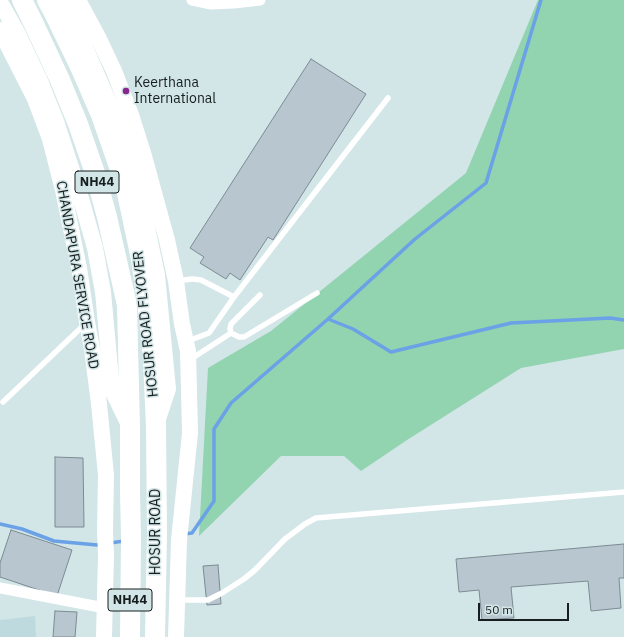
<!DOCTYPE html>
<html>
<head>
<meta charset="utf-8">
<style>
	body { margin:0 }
	#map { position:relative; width:624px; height:637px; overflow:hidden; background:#d2e5e7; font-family:"IBM Plex Sans",sans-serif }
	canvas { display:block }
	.scale { position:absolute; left:478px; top:603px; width:91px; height:18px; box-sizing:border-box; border:2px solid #171e1f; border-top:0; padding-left:5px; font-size:12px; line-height:14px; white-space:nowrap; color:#171e1f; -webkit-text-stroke:3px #d2e5e7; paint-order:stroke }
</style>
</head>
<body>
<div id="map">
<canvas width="624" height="637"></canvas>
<div class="scale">50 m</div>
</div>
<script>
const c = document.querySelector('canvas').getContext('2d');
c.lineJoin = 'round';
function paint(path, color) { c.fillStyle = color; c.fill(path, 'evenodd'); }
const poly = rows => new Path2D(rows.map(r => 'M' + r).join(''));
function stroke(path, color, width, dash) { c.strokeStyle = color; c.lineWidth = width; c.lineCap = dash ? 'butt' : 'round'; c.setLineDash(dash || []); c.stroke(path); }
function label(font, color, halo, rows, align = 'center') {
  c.font = font + ' "IBM Plex Sans",sans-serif'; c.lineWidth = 3; c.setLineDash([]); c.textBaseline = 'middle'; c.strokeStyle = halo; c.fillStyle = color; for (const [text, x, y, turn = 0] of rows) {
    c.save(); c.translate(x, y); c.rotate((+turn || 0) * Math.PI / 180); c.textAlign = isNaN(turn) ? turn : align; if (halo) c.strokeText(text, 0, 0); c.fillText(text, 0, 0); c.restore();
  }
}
paint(poly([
	[35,616,36,637,0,637,0,620]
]), '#bfdade');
paint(poly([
	[538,0,624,0,624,349,521,368,407,440,361,471,344,456,281,456,199,536,208,368,271,331,466,173]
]), '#92d3b0');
stroke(poly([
	[328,319,415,239,486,183,541,0],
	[0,524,22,529,54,541,97,545,102,544],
	[184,534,192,533,214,501,214,429,231,403,328,319,353,329,391,352,511,323,610,318,624,320],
	[110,543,124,541]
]), '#6ba1e6', 3.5);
const building = poly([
	[311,59,366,94,273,240,268,237,240,280,230,273,226,279,200,263,204,257,190,248,311,59],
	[55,457,83,458,84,527,55,527,55,457],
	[11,530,72,550,57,596,0,577,0,563,11,530],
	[624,544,624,578,619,578,621,608,591,611,588,581,511,587,514,618,482,620,479,590,459,592,456,559,624,544],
	[218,565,221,604,207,605,203,566,218,565],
	[55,611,77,612,75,637,53,637,55,611]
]);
paint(building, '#b8c7cf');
stroke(building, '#7c8b92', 1);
stroke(poly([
	[176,281,192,279,201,280,234,297],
	[231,333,230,329,231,324,260,295],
	[188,341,209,333,234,297,388,98],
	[191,359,231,333,239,337,244,337,317,293],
	[3,402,85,324],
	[178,600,208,600,222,593,244,579,255,570,285,539,305,524,316,518,624,492]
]), '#fff', 5.5);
stroke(poly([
	[192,0,211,4,234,3,260,0],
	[0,588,105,608]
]), '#fff', 11);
stroke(poly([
	[61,0,84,45,122,133,133,170,140,195,157,275,168,389,158,419],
	[78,0,98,37,114,71,131,115,144,156,167,240,176,281,182,324,188,351,190,433,179,540,176,637],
	[0,2,17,32,40,81,56,121,80,195,95,248,103,292,112,390,129,425],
	[0,30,35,99,50,139,63,190,79,268,87,322,92,349,99,404,106,475,105,531,106,555,104,637]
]), '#fff', 16);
stroke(poly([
	[22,0,33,22,60,80,78,124,95,173,107,217,127,305,130,428,130,492,131,538,130,637],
	[47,0,54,13,81,69,101,115,125,184,141,259,150,325,153,362,156,426,157,534,155,637]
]), '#fff', 20);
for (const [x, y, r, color] of [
	[126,91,4,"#88258e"]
]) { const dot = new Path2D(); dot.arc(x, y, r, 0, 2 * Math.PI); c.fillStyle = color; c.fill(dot); stroke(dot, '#d2e5e7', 1.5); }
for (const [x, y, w] of [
	[97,182,44],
	[130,600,44]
]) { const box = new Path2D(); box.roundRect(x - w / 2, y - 11, w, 22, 3); c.fillStyle = '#d2e5e7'; c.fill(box); stroke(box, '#171e1f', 1); }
label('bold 13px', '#171e1f', null, [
	["NH44",97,182],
	["NH44",130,600]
]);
label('14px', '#171e1f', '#d2e5e7', [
	["Keerthana",134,83],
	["International",134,99]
], 'left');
label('14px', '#171e1f', '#d2e5e7', [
	["CHANDAPURA SERVICE ROAD",77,275,80],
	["HOSUR ROAD FLYOVER",146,324,-96],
	["HOSUR ROAD",156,532,-90]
]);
</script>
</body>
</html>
